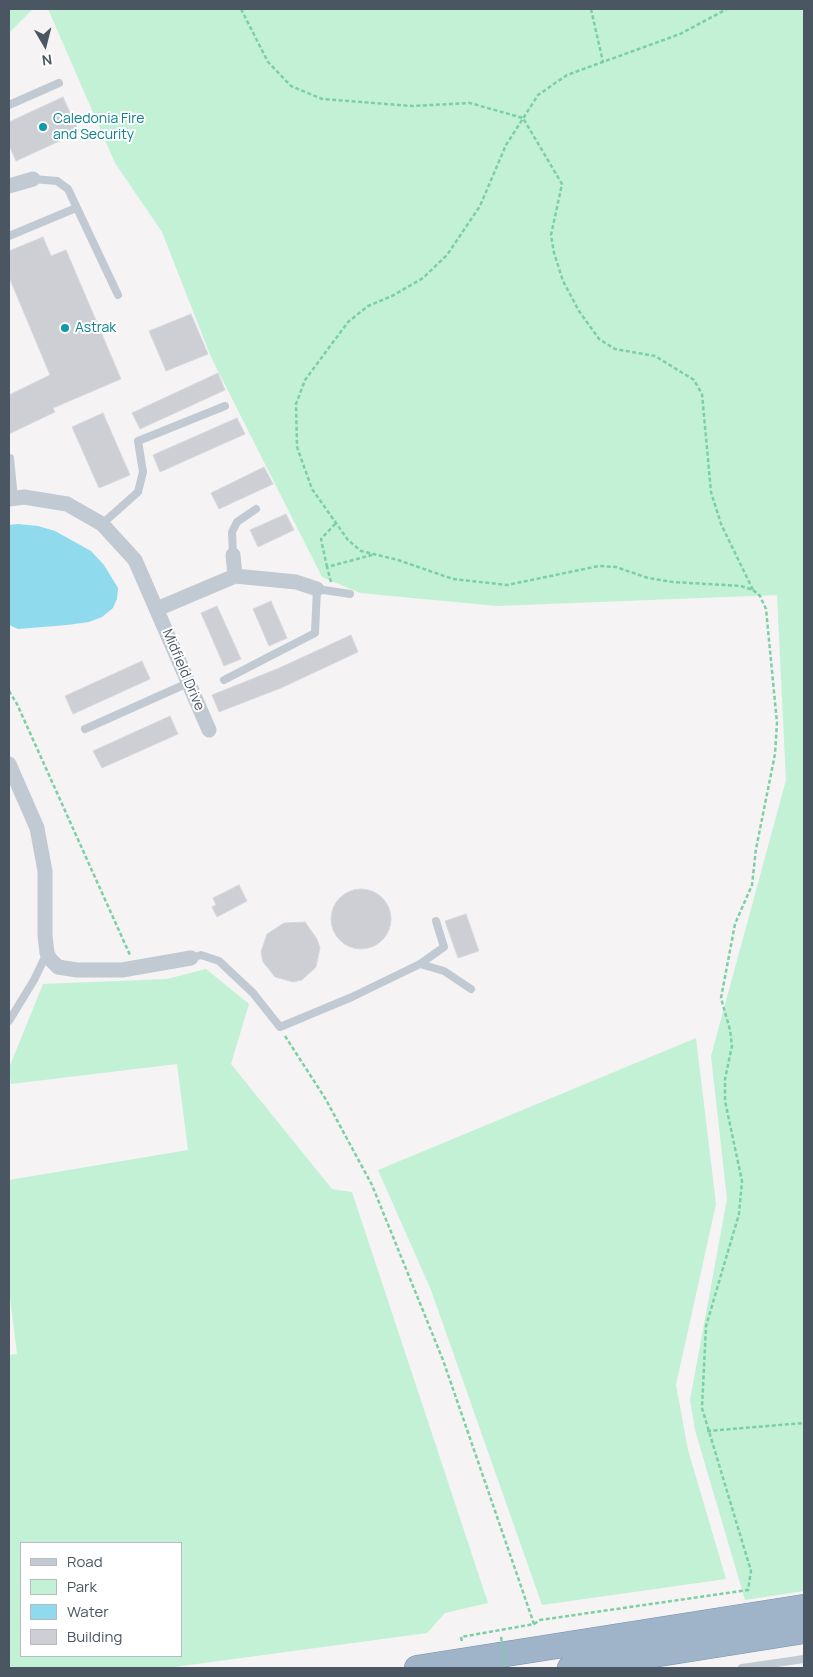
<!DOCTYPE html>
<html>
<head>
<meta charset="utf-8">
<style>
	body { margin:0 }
	#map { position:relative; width:813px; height:1677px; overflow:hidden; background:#f5f3f3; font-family:Manrope,sans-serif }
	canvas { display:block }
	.frame { position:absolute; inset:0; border:10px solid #4a5661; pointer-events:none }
	.legend { position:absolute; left:20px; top:1542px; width:162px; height:115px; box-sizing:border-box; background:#fff; border:1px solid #b7bbc0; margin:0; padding:6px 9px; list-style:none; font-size:15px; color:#4a5661 }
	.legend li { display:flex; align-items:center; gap:10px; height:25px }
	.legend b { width:25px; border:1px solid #b7bbc0 }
	.north { position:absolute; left:20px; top:20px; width:50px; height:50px; -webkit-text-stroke:4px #fff; paint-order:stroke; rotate:172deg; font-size:14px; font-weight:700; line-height:20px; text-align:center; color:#4a5661 }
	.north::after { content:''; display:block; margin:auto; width:18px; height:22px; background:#4a5661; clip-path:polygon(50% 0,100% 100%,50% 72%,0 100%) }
</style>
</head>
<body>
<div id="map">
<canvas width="813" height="1677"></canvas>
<div class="frame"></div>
<ul class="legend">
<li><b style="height:6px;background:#c1cad2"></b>Road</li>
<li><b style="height:14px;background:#c3f1d5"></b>Park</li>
<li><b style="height:14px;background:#90daee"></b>Water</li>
<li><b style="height:14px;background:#cdcfd5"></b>Building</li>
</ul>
<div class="north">N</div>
</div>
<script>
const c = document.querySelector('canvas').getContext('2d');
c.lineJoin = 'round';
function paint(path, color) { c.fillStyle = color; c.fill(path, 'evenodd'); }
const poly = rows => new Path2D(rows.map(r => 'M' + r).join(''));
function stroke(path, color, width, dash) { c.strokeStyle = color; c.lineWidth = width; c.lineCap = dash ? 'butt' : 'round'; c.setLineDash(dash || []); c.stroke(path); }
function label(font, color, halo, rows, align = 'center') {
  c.font = font + ' Manrope,sans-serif'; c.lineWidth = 4; c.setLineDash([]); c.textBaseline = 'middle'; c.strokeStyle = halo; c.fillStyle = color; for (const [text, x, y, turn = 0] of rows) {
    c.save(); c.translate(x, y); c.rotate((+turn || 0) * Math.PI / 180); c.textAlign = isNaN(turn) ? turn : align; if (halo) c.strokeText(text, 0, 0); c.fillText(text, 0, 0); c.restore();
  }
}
paint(poly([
	[9,9,33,9,9,33],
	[48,9,804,9,804,1591,745,1600,695,1430,690,1400,727,1199,711,1056,786,780,777,595,497,606,360,593,322,577,211,357,162,232,115,163],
	[206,969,249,1004,231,1064,332,1189,352,1192,488,1603,445,1613,427,1633,167,1668,9,1668,9,1355,17,1354,9,1289,9,1180,188,1150,177,1064,11,1084,9,1068,43,984,167,979],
	[181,1543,181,1656,21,1656,21,1543],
	[696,1038,716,1204,676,1385,688,1450,726,1579,542,1605,431,1290,378,1170]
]), '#c3f1d5');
paint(poly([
	[18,524,38,526,55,531,91,551,104,565,118,588,117,599,113,608,102,617,89,622,67,625,18,629,9,625,9,525]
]), '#90daee');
const building = poly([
	[63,97,79,132,16,161,9,145,9,122,63,97],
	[43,237,51,256,66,250,121,379,53,408,55,412,9,434,9,395,50,375,9,277,9,251,43,237],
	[191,314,208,354,166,371,149,331,191,314],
	[218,373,225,390,140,429,132,413,218,373],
	[103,413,130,475,99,488,72,427,103,413],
	[237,418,245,434,160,472,153,455,237,418],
	[264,467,273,484,219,509,211,493,264,467],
	[286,514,294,530,258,547,250,530,286,514],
	[271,601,287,638,269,646,253,609,271,601],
	[217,606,241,659,224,666,201,613,217,606],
	[351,635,358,652,281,688,219,712,212,695,277,669,351,635],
	[142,661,150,679,73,714,65,696,142,661],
	[170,716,178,734,102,768,93,751,170,716],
	[239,885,247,901,217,917,212,907,216,905,213,898,239,885],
	'331 919a30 30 0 1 1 60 0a30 30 0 1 1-60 0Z',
	[466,914,479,951,458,958,445,921,466,914],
	[305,922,317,939,320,948,316,967,302,980,293,982,275,977,263,962,261,952,267,934,284,923,305,922]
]);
paint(building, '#cdcfd5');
stroke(building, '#d7d9de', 1);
const trunk = poly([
	[417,1668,804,1607],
	[570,1668,804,1631]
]);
stroke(trunk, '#7690ad', 26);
stroke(poly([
	[241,9,268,62,291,86,322,99,412,106,470,103,523,118,562,184,551,235,554,253,563,281,579,311,599,339,615,349,655,356,694,380,702,394,711,492,721,524,753,590],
	[591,9,603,62],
	[327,567,321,539,336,523],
	[331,582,327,567,372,555],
	[9,691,17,704,130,955],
	[285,1036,325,1098,372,1185,443,1360,534,1624,461,1637,462,1642],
	[707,1431,804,1423],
	[534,1624,540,1620,748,1590,751,1571,702,1408,706,1326,739,1214,742,1181,725,1101,725,1079,732,1046,730,1030,721,998,735,924,752,885,756,849,775,754,777,723,766,609,760,596,753,590,741,586,673,582,648,578,616,567,599,566,507,585,453,579,398,560,361,551,348,540,312,489,297,447,296,404,305,380,348,322,368,306,392,296,423,278,447,255,480,206,506,145,538,95,567,75,680,34,727,9]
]), '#7ad0a6', 2.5, [4, 2.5]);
stroke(poly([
	[9,105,59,83],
	[33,179,57,181,68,189,118,295],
	[9,236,76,208],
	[10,458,14,499],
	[102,524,138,492,143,472,138,441,225,406],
	[233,555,232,532,237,522,256,509],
	[224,680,315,633,317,589,350,594],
	[85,729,188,683],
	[191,958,201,955,219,961,253,993,280,1027,352,997,420,964,444,947,436,921],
	[420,964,444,971,471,989],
	[9,1021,34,980,47,953],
	[742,1668,804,1659]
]), '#c1cad2', 8);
stroke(poly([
	[9,186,33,179],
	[9,499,24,497,67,504,102,524,135,560,209,730],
	[233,555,235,576],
	[157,609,235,576,296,582,317,589],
	[9,764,37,828,45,871,45,935,47,953,50,959,58,967,77,970,122,970,191,958]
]), '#c1cad2', 15);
stroke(trunk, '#9fb4c9', 25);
stroke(poly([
	[501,1637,506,1668]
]), '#7ad0a6', 2.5, [4, 2.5]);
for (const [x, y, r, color] of [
	[43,127,5,"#0f9aa8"],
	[65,328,5,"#0f9aa8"]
]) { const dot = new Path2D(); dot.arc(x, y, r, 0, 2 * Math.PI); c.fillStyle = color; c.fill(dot); stroke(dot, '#fff', 2); }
label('14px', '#0d838f', '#fff', [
	["Caledonia Fire",53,119],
	["and Security",53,135],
	["Astrak",75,328]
], 'left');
label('14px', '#4a5661', '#fff', [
	["Midfield Drive",183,670,67]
]);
</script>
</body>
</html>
